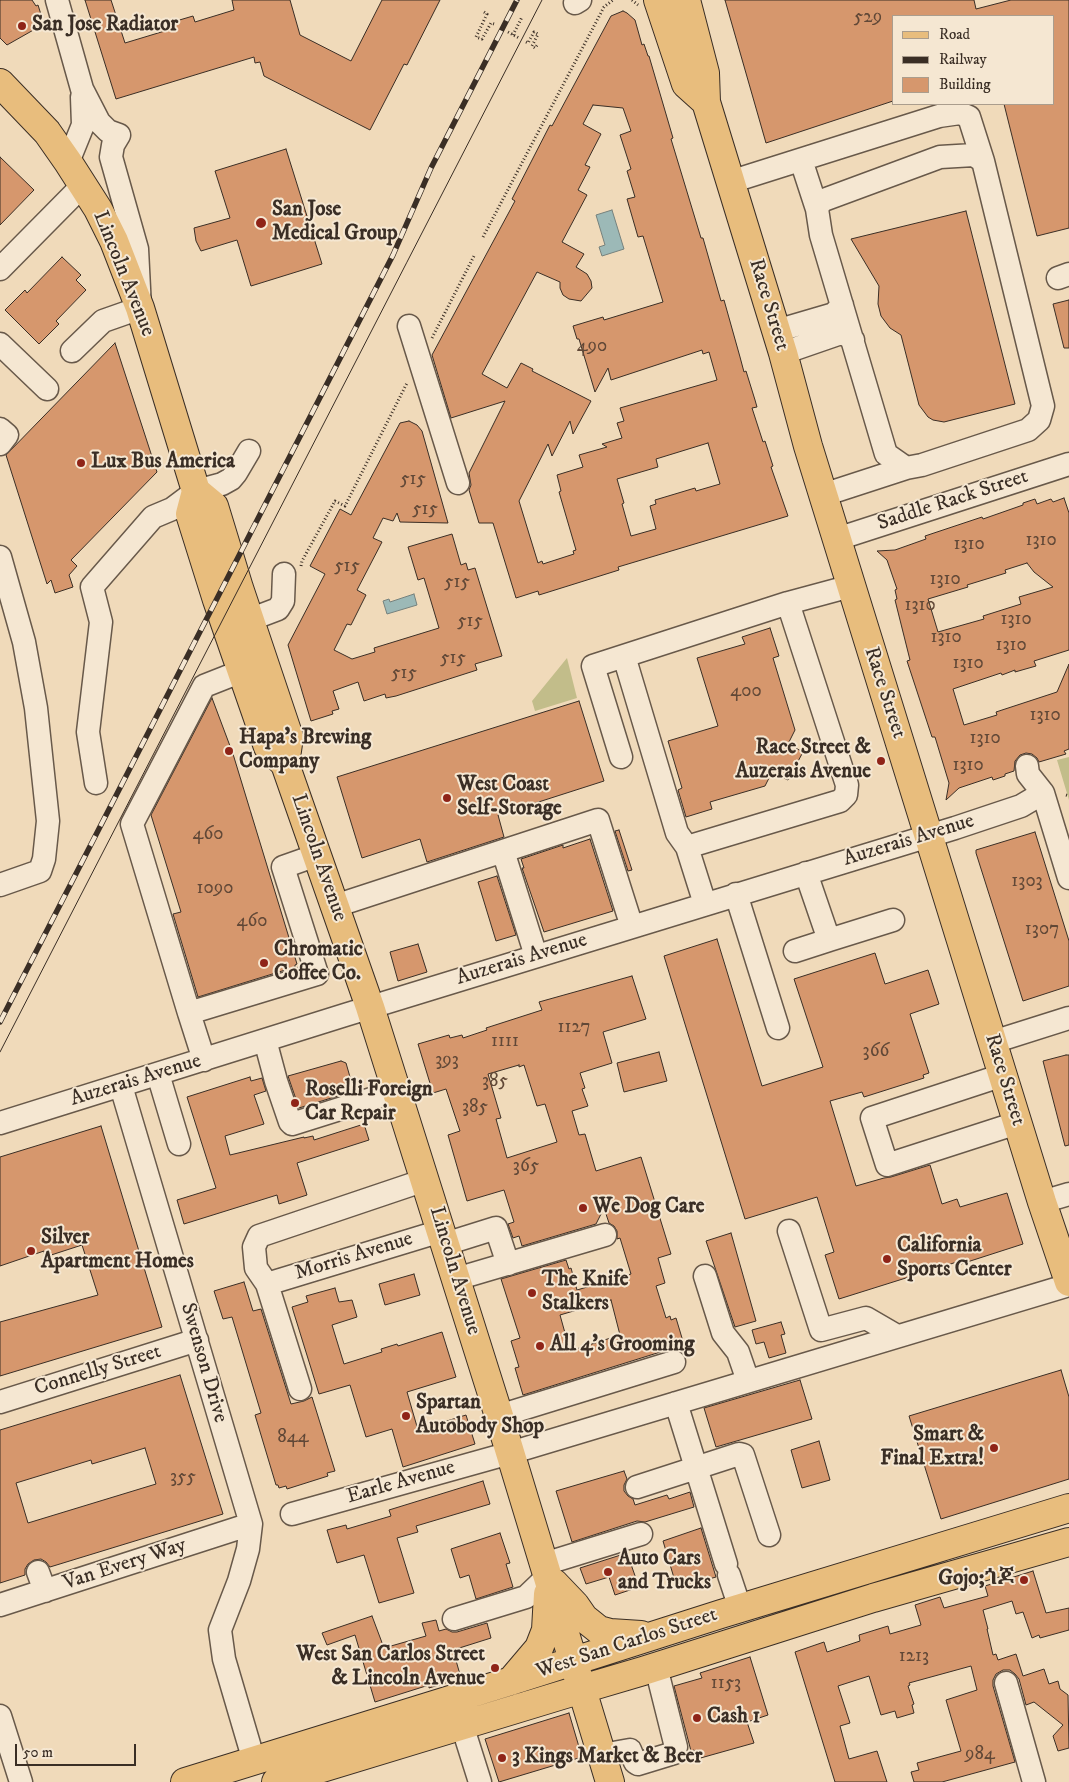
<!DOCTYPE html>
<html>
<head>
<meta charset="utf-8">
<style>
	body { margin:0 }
	#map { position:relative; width:1069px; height:1782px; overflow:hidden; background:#f0daba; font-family:"IM FELL DW Pica",serif }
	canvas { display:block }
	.legend { position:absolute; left:892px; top:15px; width:162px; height:90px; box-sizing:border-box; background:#f5e7d2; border:1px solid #aa9d8d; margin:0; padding:6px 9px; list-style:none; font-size:15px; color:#3a2e25 }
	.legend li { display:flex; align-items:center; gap:10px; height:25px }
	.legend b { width:25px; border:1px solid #aa9d8d }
	.scale { position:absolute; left:15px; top:1744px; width:121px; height:22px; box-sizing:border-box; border:2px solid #3a2e25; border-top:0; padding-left:6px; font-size:15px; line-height:18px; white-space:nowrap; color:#3a2e25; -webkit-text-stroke:4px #f5e7d2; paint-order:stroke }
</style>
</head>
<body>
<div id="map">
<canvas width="1069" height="1782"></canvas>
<ul class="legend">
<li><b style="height:6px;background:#e8bd7d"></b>Road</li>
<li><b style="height:6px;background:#3a2e25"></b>Railway</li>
<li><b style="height:14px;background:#d6976d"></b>Building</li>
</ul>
<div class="scale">50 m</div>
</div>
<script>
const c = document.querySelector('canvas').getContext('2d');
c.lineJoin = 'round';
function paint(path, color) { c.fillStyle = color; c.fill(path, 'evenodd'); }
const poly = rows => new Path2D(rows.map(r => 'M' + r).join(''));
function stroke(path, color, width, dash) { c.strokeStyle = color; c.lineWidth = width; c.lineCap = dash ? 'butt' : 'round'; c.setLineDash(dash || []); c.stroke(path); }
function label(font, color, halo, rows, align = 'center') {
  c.font = font + ' "IM FELL DW Pica","Noto Serif Ethiopic",serif'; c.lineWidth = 4; c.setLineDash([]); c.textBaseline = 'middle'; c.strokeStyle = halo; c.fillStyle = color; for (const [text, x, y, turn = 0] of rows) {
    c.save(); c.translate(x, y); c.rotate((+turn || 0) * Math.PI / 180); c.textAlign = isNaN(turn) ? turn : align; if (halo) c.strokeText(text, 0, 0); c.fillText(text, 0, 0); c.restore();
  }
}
paint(poly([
	[567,658,577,698,535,711,532,701],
	[1069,757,1069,800,1057,760]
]), '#c2bd8a');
const water = poly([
	[612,210,624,249,602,256,599,247,605,245,596,215,612,210],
	[414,594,417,605,387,614,383,601,389,599,390,602,414,594]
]);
paint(water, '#9cb9b7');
stroke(water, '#75817d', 1);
const building = poly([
	[0,0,32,0,36,6,38,5,44,24,7,45,0,38,0,0],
	[85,0,111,0,125,43,168,30,166,24,193,16,195,22,234,10,232,0,290,0,300,35,351,61,382,0,440,0,407,65,404,64,370,130,264,76,260,62,255,63,254,57,116,99,85,0],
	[725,0,974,0,976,9,1011,0,1069,0,1069,228,1037,236,1004,104,1053,104,1053,16,893,16,893,101,766,143,725,0],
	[623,11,627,13,635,20,642,45,644,44,648,56,649,56,673,138,671,139,701,238,703,238,721,301,724,300,740,357,744,372,746,371,755,400,757,407,752,408,763,442,765,441,773,466,771,467,788,516,618,567,619,570,539,595,538,591,516,598,493,523,479,523,469,490,471,485,469,473,505,401,451,418,432,355,515,201,512,199,550,125,552,126,611,16,623,11],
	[593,105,623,108,631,131,620,135,631,169,627,171,635,197,627,199,638,237,643,236,663,302,604,320,603,317,573,326,577,339,579,339,595,392,608,368,611,380,702,350,703,354,709,352,717,380,620,408,624,421,617,423,622,438,602,444,607,447,579,455,583,467,557,475,561,491,559,492,576,550,573,551,574,554,543,564,542,561,538,563,519,501,548,444,552,456,570,421,573,434,591,401,532,371,533,369,521,363,507,388,482,374,537,272,560,282,560,288,563,295,569,299,581,301,592,288,591,281,587,274,576,267,584,254,562,242,587,195,578,190,590,167,585,165,601,134,583,124,593,105],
	[708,443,720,484,696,491,695,488,655,500,656,504,650,506,656,529,631,536,622,504,624,503,617,479,658,467,656,459,708,443],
	[286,149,322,264,251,286,237,240,201,251,196,241,194,228,230,218,215,171,286,149],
	[0,157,34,190,0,225,0,157],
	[966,211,1015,404,944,422,933,420,928,417,919,405,901,335,890,328,881,316,878,304,879,286,851,239,966,211],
	[62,257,81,275,76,280,86,290,56,321,59,324,39,344,5,310,25,290,27,293,62,257],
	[1069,300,1069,348,1064,348,1053,304,1069,300],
	[115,343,157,472,71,560,77,566,69,575,73,587,55,593,51,580,47,584,6,455,115,343],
	[409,421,417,425,422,431,448,523,400,522,397,513,393,521,383,518,373,538,382,542,357,590,366,595,351,625,347,624,334,650,352,659,375,652,374,648,439,628,424,578,418,580,408,547,452,534,461,565,466,563,468,570,475,568,502,656,475,664,477,670,396,696,386,698,385,694,364,701,358,682,333,691,339,709,332,711,333,714,311,721,288,645,325,574,310,566,340,509,351,515,400,423,409,421],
	[1064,498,1069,513,1069,650,1034,661,1036,666,1015,672,1015,670,1002,675,1001,673,953,689,964,725,997,715,996,712,1057,692,1069,664,1069,749,1064,751,1066,754,1039,762,1037,758,1032,754,1026,753,1020,755,1015,761,1014,771,1005,774,1005,776,993,780,992,777,959,788,946,800,949,783,935,737,932,737,907,661,910,660,895,600,897,599,895,590,897,589,887,560,877,551,895,550,926,539,925,536,982,517,983,519,1023,505,1023,503,1035,499,1037,504,1051,499,1053,502,1064,498],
	[1027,563,1034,572,1053,587,1019,597,1021,604,983,616,984,619,938,632,928,599,968,587,967,585,1006,573,1005,570,1027,563],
	[770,628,779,656,773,658,795,730,788,744,803,752,788,780,772,772,765,786,710,802,712,809,686,817,678,790,682,788,668,741,718,726,697,658,745,644,742,637,770,628],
	[212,698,233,754,297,964,295,965,295,967,198,997,173,914,181,912,151,815,212,698],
	[579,701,604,781,498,815,504,837,427,862,420,839,362,858,337,777,579,701],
	[619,830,632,870,628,871,615,831,619,830],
	[1035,832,1069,941,1069,986,1023,1001,976,853,976,850,1035,832],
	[590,839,613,911,544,932,522,868,524,868,521,859,563,845,563,848,590,839],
	[497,876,516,935,496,941,478,882,497,876],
	[717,939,762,1086,823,1067,794,979,875,953,885,984,928,970,939,1004,910,1014,929,1073,923,1075,924,1078,864,1097,862,1092,830,1101,856,1186,884,1178,891,1177,930,1165,942,1204,957,1199,960,1207,1007,1193,1023,1244,961,1264,960,1261,839,1299,825,1255,834,1252,817,1197,745,1219,664,956,717,939],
	[418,944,427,972,398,981,390,952,418,944],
	[632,976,646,1019,603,1032,612,1063,580,1073,585,1088,582,1089,588,1106,572,1111,579,1135,585,1134,596,1171,641,1157,671,1254,658,1258,665,1283,656,1286,666,1318,670,1316,671,1320,676,1318,685,1348,679,1350,670,1349,523,1395,515,1368,519,1367,511,1341,520,1338,501,1279,566,1260,569,1269,571,1268,577,1290,631,1274,620,1238,617,1239,617,1231,614,1226,609,1223,604,1208,596,1224,522,1246,519,1236,513,1238,508,1224,514,1222,504,1190,467,1201,448,1135,460,1131,446,1089,433,1093,418,1044,449,1035,450,1038,462,1035,463,1038,487,1030,486,1028,542,1010,539,1002,632,976],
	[519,1065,519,1067,524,1065,537,1106,545,1104,557,1142,507,1158,496,1119,501,1118,488,1074,519,1065],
	[611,1300,620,1335,570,1351,560,1315,611,1300],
	[659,1052,667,1081,624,1092,617,1063,659,1052],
	[1066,1055,1069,1055,1069,1145,1065,1146,1043,1061,1066,1055],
	[341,1061,346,1063,354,1091,299,1108,288,1076,341,1061],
	[250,1077,251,1081,262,1078,266,1091,254,1095,264,1124,225,1136,230,1155,304,1137,304,1138,313,1136,314,1140,364,1124,369,1140,297,1163,307,1195,279,1204,277,1195,184,1224,177,1200,216,1188,187,1097,250,1077],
	[101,1126,162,1327,0,1376,0,1322,98,1295,82,1245,45,1257,44,1251,0,1266,0,1157,101,1126],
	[731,1233,756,1321,735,1327,706,1241,731,1233],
	[414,1274,420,1295,385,1305,379,1284,414,1274],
	[244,1282,253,1311,261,1309,291,1404,304,1401,312,1397,335,1471,327,1473,328,1476,287,1489,286,1486,279,1488,278,1485,276,1485,255,1415,261,1413,232,1317,223,1319,214,1291,244,1282],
	[335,1288,339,1302,352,1300,357,1317,332,1325,344,1364,382,1352,381,1349,397,1344,398,1346,442,1332,456,1377,407,1392,418,1430,466,1415,475,1444,403,1467,392,1429,366,1437,350,1385,319,1394,292,1307,308,1302,306,1296,335,1288],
	[781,1322,785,1334,781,1335,786,1353,769,1358,764,1342,756,1344,752,1330,781,1322],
	[1061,1370,1069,1397,1069,1479,941,1519,909,1416,1061,1370],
	[180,1375,223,1514,50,1567,46,1562,41,1559,34,1560,28,1564,25,1569,25,1575,0,1583,0,1430,180,1375],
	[145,1448,156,1484,28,1523,16,1483,91,1460,92,1464,145,1448],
	[800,1380,812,1419,716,1447,704,1408,800,1380],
	[819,1441,830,1480,802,1488,791,1450,819,1441],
	[624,1471,627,1479,624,1485,624,1491,628,1496,633,1499,635,1505,667,1495,669,1499,690,1492,694,1507,645,1522,637,1521,572,1542,556,1491,624,1471],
	[483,1481,490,1504,416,1526,418,1532,397,1538,414,1593,379,1603,364,1555,337,1563,327,1530,346,1525,347,1529,391,1516,389,1510,483,1481],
	[701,1528,716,1577,677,1588,663,1541,701,1528],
	[500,1533,510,1563,506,1564,513,1587,476,1599,469,1575,460,1578,451,1549,500,1533],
	[627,1553,639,1587,615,1595,609,1577,586,1584,580,1568,627,1553],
	[1033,1571,1046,1613,1069,1608,1069,1630,1040,1638,1039,1635,1032,1638,1023,1612,1016,1614,1012,1601,983,1610,988,1629,987,1629,993,1655,996,1654,998,1660,1016,1654,1023,1676,1044,1669,1049,1684,1058,1681,1060,1689,1068,1695,1069,1748,1058,1751,1053,1736,1063,1725,1034,1702,1026,1705,1019,1679,1015,1674,1010,1670,1003,1670,996,1674,993,1680,993,1686,1015,1762,942,1782,914,1782,911,1772,919,1770,917,1763,961,1751,946,1700,977,1690,971,1666,909,1683,910,1685,908,1686,914,1704,912,1705,914,1713,897,1718,895,1711,881,1715,869,1676,838,1686,850,1723,840,1726,849,1759,877,1751,887,1782,835,1782,795,1652,824,1642,827,1652,860,1641,859,1635,888,1626,890,1634,921,1625,915,1605,940,1597,944,1608,988,1596,985,1586,1033,1571],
	[372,1616,384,1648,426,1636,422,1623,436,1620,439,1631,446,1629,452,1632,457,1632,487,1623,491,1638,453,1650,461,1678,429,1688,429,1685,375,1702,355,1635,327,1645,322,1633,372,1616],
	[750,1657,768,1715,747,1722,754,1743,697,1759,694,1750,691,1751,674,1686,702,1678,700,1673,750,1657],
	[569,1713,582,1757,499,1782,485,1739,569,1713]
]);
paint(building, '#d6976d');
stroke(building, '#3a2e25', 1);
const minor = poly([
	[57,0,82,89,99,122,108,131,119,135,113,145,111,157,137,249,140,308,103,321,72,351],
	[575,3,580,0],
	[974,155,983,161,1043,406,1039,420,1028,430,922,465,906,468,886,454,821,235,817,209,821,201,940,157,974,155],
	[801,160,817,209],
	[68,162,83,125,82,97],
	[730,182,939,116,960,113,969,117,983,161],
	[0,269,83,185],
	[1058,278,1069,274],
	[409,326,458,483],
	[776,331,834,314,842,305],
	[0,344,47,389],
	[783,353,838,334,845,334,853,340],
	[0,429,7,435,0,444],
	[823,495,906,468],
	[837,539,1069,464],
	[0,557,24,642,36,708,48,821,44,859,40,871,0,885],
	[249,620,278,609,283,601,284,574],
	[624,656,677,833,687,847],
	[242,671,204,686,132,824,189,1013,317,974,283,867,317,855],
	[621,757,593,666,788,603],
	[1027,766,1028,774,1043,793,1069,878],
	[96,783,88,732,101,622,92,587,153,517,172,509,196,491,222,484,231,479,236,473,249,451],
	[503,851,536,956],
	[736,894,778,1028],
	[705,904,687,847,840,801,846,795,847,785,788,603,851,586],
	[335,906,598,820,632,927],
	[829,940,893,920],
	[795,951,829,940,806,873],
	[189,1013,204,1060],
	[265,1040,276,1081,290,1122,292,1124,397,1091],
	[993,1042,1069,1018],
	[158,1074,179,1144],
	[1003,1075,872,1118,887,1165,1017,1123],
	[121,1086,251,1524,248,1549,239,1581,220,1630,224,1659,254,1761],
	[0,1123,345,1015,955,828,1021,806,1043,793],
	[1042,1202,1069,1194],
	[789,1231,821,1330,866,1318,897,1336],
	[445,1244,496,1228,508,1264],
	[705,1276,723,1333,738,1352,748,1381],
	[456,1279,605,1235],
	[267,1284,441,1231],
	[300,1389,267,1284,256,1268,254,1247,259,1236,425,1180],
	[0,1402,197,1340],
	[676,1403,726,1564],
	[499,1416,674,1362],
	[637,1487,739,1454,743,1455,769,1535],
	[292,1514,510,1453,1069,1285],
	[544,1564,641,1534],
	[38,1572,45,1591],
	[729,1575,740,1608],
	[0,1605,251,1524],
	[454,1619,526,1597,548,1576],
	[1006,1683,1034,1782],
	[0,1716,21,1782],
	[462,1725,480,1782],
	[602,1755,630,1750,635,1762,638,1764,674,1753,676,1747,656,1667]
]);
const major = poly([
	[658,0,686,84,706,102],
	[686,0,705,73,706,102,783,353,808,446,1042,1202,1069,1282],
	[0,83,47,132,68,162,98,209,114,241,140,308,196,491,190,514,217,600,268,747,285,764,370,1007,499,1416,610,1782],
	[196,491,214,506,239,588,289,737,285,764],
	[554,1583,575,1605,584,1618,599,1630,610,1633,641,1635],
	[511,1681,539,1648,546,1630,548,1594],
	[185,1782,511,1681,721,1614,1069,1508],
	[276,1782,562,1695,643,1671,873,1598,1069,1542]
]);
stroke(minor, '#68594a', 25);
stroke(major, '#3a2e25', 30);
stroke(poly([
	[632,0,638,5],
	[484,12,487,14,476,37,482,39,491,23,494,24],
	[508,32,519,38],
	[513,35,522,17],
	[526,42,528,43,534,32,538,34,532,46,535,48,538,44],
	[483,237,604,7,613,0],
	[432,338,474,256],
	[301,566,302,561,335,501,345,506,407,383],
	[1066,795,1069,796]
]), '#3a2e25', 3, [1, 2.5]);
stroke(minor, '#f5e7d2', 22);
stroke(major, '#e8bd7d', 28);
stroke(poly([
	[0,1052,542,0]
]), '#3a2e25', 1);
const rail = poly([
	[0,1022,393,255,431,168,517,0]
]);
stroke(rail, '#3a2e25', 5.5);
stroke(rail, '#f5e7d2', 4, [11]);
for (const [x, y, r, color] of [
	[22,26,5,"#8f2418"],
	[261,223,6,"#8f2418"],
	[81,463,5,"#8f2418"],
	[229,751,5,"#8f2418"],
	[881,761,5,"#8f2418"],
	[447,798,5,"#8f2418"],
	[264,963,5,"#8f2418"],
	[295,1103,5,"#8f2418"],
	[583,1208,5,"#8f2418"],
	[31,1251,5,"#8f2418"],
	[887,1259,5,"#8f2418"],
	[532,1293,5,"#8f2418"],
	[540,1346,5,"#8f2418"],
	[406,1416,5,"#8f2418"],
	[994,1448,5,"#8f2418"],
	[608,1572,5,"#8f2418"],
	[1024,1580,5,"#8f2418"],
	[495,1668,5,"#8f2418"],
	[697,1718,5,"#8f2418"],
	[502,1758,5,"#8f2418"]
]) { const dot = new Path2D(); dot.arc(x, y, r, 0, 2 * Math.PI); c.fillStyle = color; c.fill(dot); stroke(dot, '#f5e7d2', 2); }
label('19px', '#614837', null, [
	["529",868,18],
	["490",592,347],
	["515",413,480],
	["515",425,510],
	["1310",1041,541],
	["1310",969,545],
	["515",347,567],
	["1310",945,580],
	["515",457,583],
	["1310",920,606],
	["1310",1016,620],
	["515",470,622],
	["1310",946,638],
	["1310",1011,646],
	["515",453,659],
	["1310",968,664],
	["515",404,674],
	["400",746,692],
	["1310",1045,716],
	["1310",985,739],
	["1310",968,766],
	["460",208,835],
	["1303",1027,882],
	["1090",215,889],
	["460",252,922],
	["1307",1042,930],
	["1127",574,1028],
	["1111",505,1042],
	["366",876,1052],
	["393",447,1061],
	["385",495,1082],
	["385",475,1108],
	["365",526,1167],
	["844",293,1438],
	["355",183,1478],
	["1213",914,1657],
	["1153",726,1684],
	["984",980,1755]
]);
label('bold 21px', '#3a2e25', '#f5e7d2', [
	["San Jose Radiator",32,26],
	["San Jose",272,211],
	["Medical Group",272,235],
	["Lux Bus America",91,463],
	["Hapa’s Brewing",239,739],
	["Company",239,763],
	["Race Street &",871,749,"right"],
	["Auzerais Avenue",871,773,"right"],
	["West Coast",457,786],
	["Self-Storage",457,810],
	["Chromatic",274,951],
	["Coffee Co.",274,975],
	["Roselli Foreign",305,1091],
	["Car Repair",305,1115],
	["We Dog Care",593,1208],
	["Silver",41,1239],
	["Apartment Homes",41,1263],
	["California",897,1247],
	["Sports Center",897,1271],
	["The Knife",542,1281],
	["Stalkers",542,1305],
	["All 4's Grooming",550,1346],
	["Spartan",416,1404],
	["Autobody Shop",416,1428],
	["Smart &",984,1436,"right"],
	["Final Extra!",984,1460,"right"],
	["Auto Cars",618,1560],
	["and Trucks",618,1584],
	["Gojo;ጎጆ",1014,1580,"right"],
	["West San Carlos Street",485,1656,"right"],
	["& Lincoln Avenue",485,1680,"right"],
	["Cash 1",707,1718],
	["3 Kings Market & Beer",512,1758]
], 'left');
label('21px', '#3a2e25', '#f5e7d2', [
	["Lincoln Avenue",123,274,68],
	["Race Street",768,305,73],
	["Saddle Rack Street",953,501,-18],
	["Race Street",884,693,72],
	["Auzerais Avenue",909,841,-17],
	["Lincoln Avenue",318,858,71],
	["Auzerais Avenue",522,960,-17],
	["Race Street",1004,1080,73],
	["Auzerais Avenue",136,1081,-17],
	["Morris Avenue",354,1257,-17],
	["Lincoln Avenue",454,1271,73],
	["Swenson Drive",203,1363,74],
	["Connelly Street",98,1371,-17],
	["Earle Avenue",401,1483,-16],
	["Van Every Way",125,1565,-18],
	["West San Carlos Street",627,1644,-18]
]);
</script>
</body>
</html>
